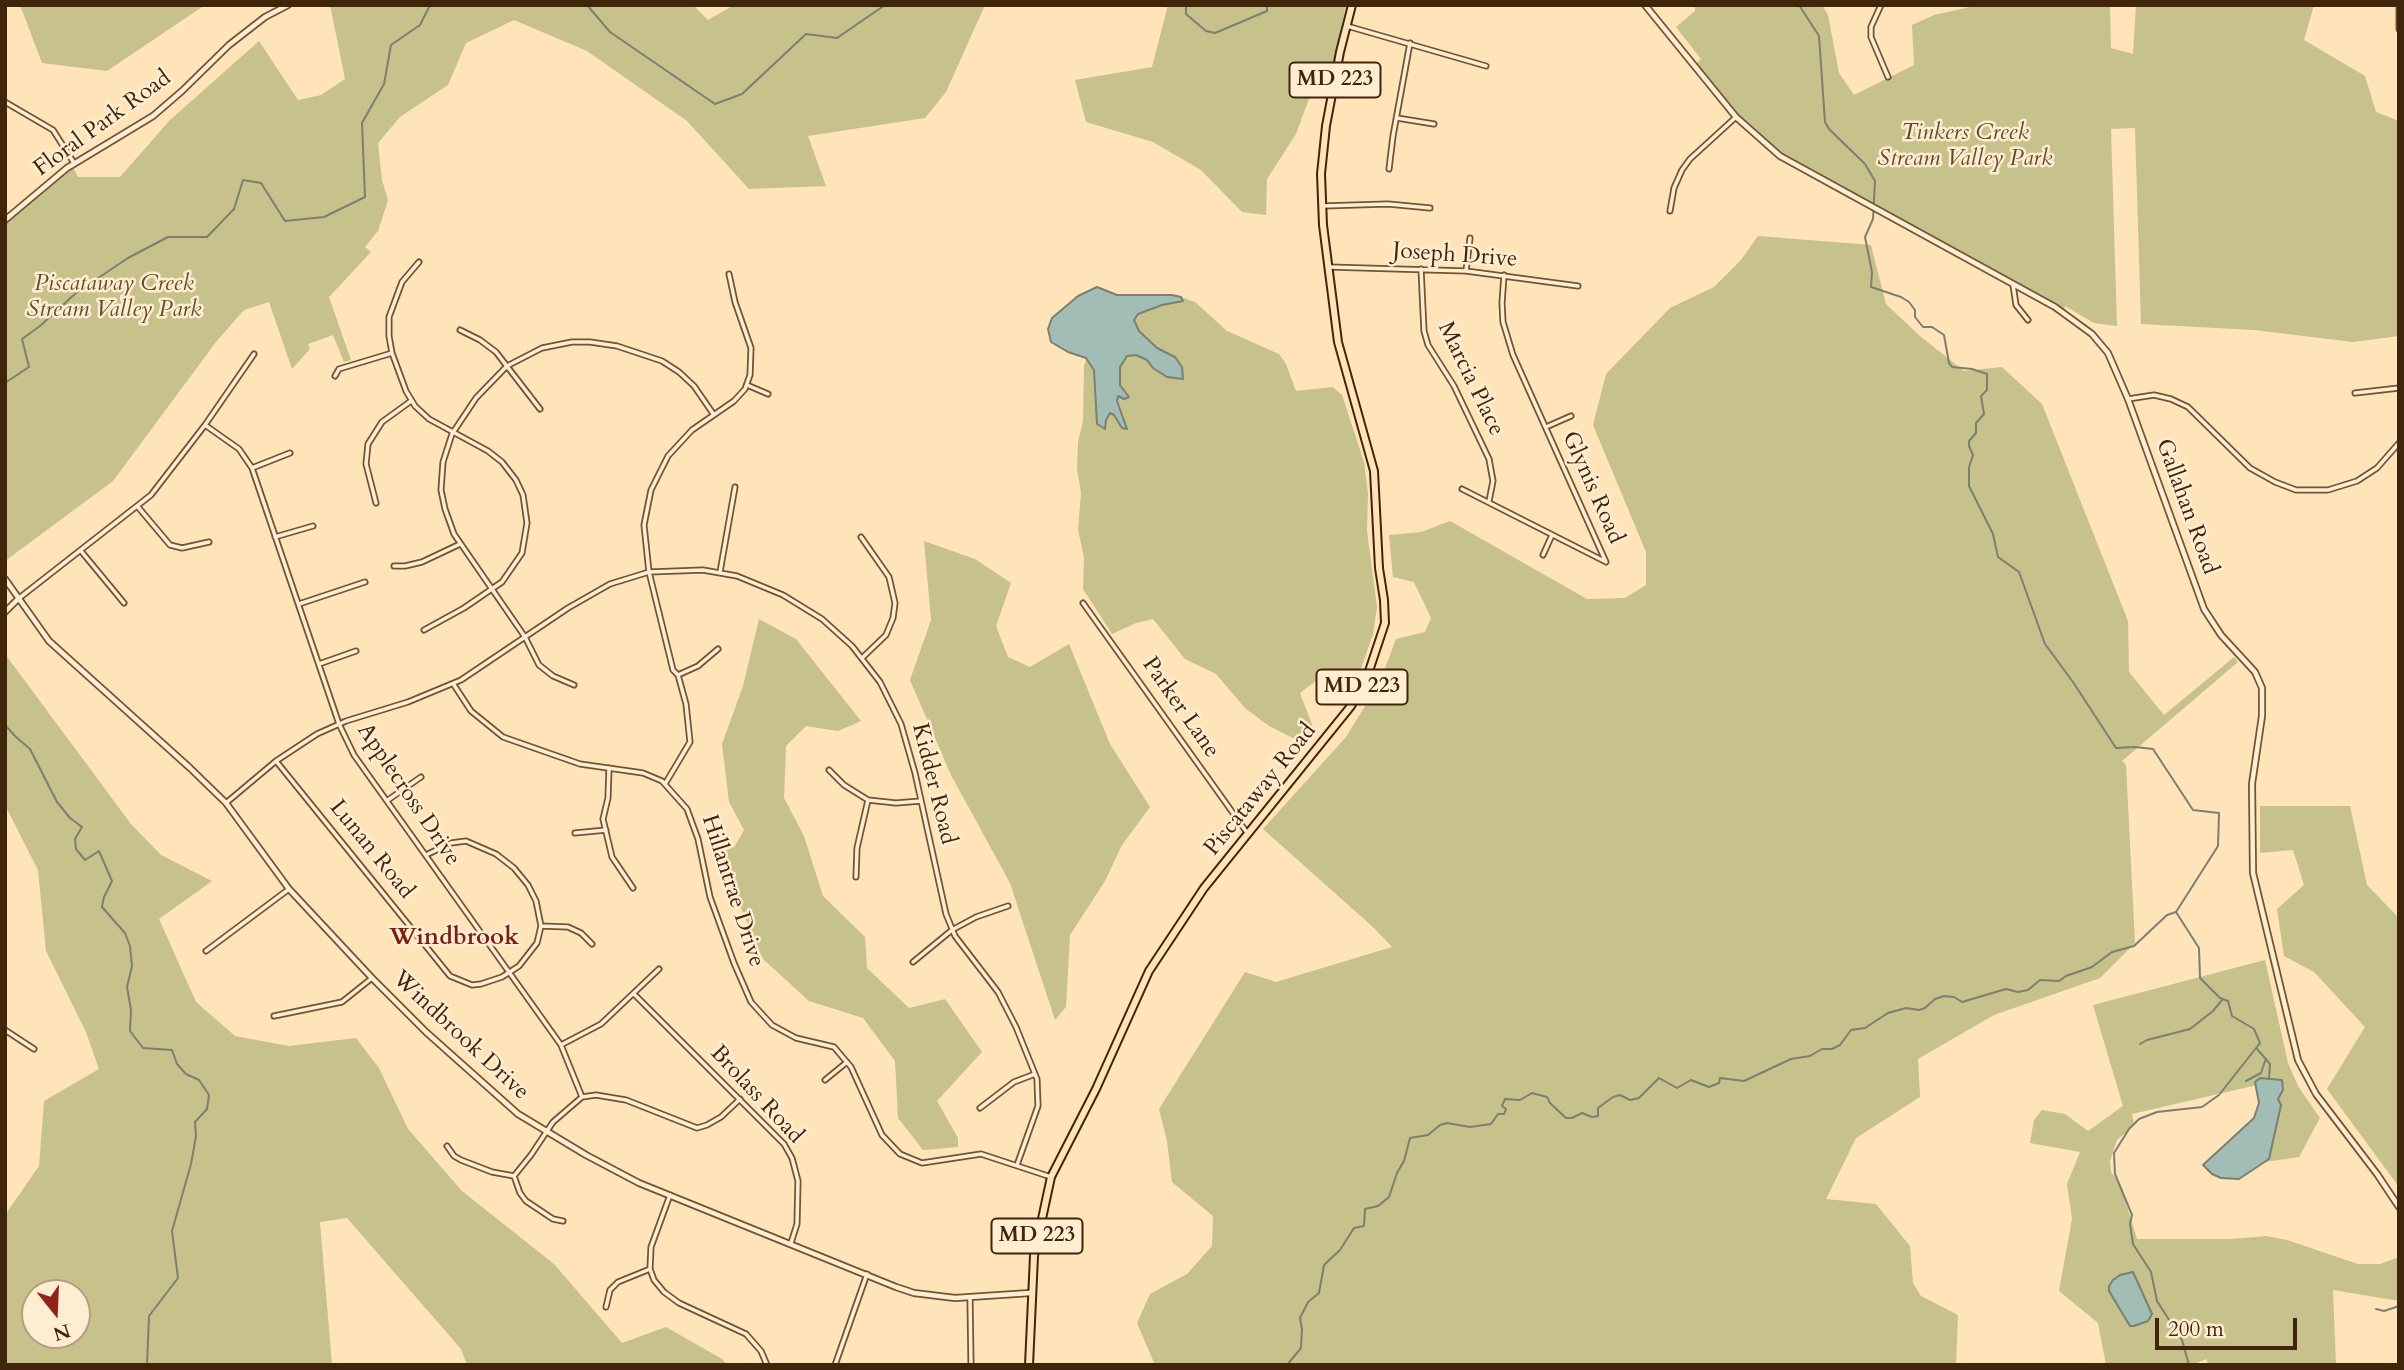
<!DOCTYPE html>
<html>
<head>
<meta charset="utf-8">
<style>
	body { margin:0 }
	#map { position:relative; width:2404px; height:1370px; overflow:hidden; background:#ffe3b9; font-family:Cardo,serif }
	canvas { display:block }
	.frame { position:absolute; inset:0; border:7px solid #40250a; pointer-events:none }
	.north { position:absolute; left:21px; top:1279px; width:70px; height:70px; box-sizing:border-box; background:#ffedd2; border:2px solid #b39d82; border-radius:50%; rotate:162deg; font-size:19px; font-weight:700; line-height:28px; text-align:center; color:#40250a }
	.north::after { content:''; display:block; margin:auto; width:24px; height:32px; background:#8f2418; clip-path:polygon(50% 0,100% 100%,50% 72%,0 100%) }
	.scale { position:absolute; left:2155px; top:1318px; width:142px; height:32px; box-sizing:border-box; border:4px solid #40250a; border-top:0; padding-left:9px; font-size:21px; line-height:24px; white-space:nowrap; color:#40250a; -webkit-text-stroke:5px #ffedd2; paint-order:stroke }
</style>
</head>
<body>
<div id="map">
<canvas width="2404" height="1370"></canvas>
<div class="frame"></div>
<div class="north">N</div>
<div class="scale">200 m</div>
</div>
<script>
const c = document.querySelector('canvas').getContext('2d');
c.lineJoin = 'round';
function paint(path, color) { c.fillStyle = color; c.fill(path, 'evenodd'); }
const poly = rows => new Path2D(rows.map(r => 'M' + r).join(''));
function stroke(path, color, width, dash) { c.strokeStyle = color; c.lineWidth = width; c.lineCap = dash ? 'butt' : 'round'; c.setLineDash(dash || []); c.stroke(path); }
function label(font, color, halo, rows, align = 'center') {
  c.font = font + ' Cardo,serif'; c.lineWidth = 5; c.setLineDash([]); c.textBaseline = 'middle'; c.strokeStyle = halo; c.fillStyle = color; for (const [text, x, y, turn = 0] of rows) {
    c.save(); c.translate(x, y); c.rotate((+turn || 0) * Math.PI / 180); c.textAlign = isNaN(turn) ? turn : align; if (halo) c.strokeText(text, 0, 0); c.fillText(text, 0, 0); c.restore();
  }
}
paint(poly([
	[20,5,205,5,107,71,42,63],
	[330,5,693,5,708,20,734,5,985,5,946,92,925,118,808,136,826,186,749,189,687,121,587,51,514,20,466,43,448,85,400,117,378,143,382,180,388,200,378,231,365,247,371,252,329,297,351,360,344,362,333,335,308,344,310,349,292,369,269,302,244,310,216,342,113,481,5,561,5,219,72,165,78,177,120,177,170,120,259,41,298,100,321,95,345,79],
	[1168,5,1346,5,1328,87,1320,69,1296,134,1267,179,1266,215,1242,212,1201,170,1153,142,1086,122,1075,80,1152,67],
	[1695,5,1822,5,1828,15,1839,73,1854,95,1914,65,1912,25,1934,15,1979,5,2110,5,2111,48,2133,54,2136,5,2314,5,2304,40,2365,76,2376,112,2399,121,2399,336,2353,342,2254,330,2141,324,2135,128,2111,129,2117,326,2094,323,2065,306,2064,311,1766,145,1747,127,1695,65,1701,59,1676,27,1695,11],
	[1758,236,1871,245,1886,304,1920,336,1964,371,2002,367,2042,404,2128,621,2129,672,2164,715,2234,657,2238,662,2122,761,2126,765,2135,943,2100,978,1994,1015,1918,1059,1920,1097,1856,1138,1826,1199,1876,1204,1910,1246,1913,1283,1921,1296,1958,1315,1956,1365,1155,1365,1137,1323,1150,1294,1187,1274,1212,1246,1213,1216,1172,1182,1167,1141,1159,1109,1245,972,1276,982,1392,947,1374,928,1263,829,1346,737,1380,682,1396,639,1425,632,1431,618,1414,582,1393,577,1389,535,1421,532,1450,521,1587,599,1625,598,1646,585,1646,552,1593,425,1606,374,1670,308,1714,287,1741,260],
	[1181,297,1195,302,1227,331,1279,354,1286,364,1296,391,1333,387,1342,395,1364,462,1368,494,1367,531,1377,607,1373,634,1357,680,1340,702,1316,681,1300,693,1314,730,1301,742,1269,726,1245,708,1216,674,1185,659,1153,619,1136,623,1112,634,1083,589,1084,557,1078,530,1081,493,1077,469,1078,442,1083,421,1084,365,1087,358,1094,370,1096,392,1106,420,1110,413,1114,415,1122,428,1127,428,1117,401,1117,396,1129,397,1120,385,1120,367,1127,355,1135,355,1147,360,1153,368,1175,357,1157,348,1139,331,1134,320,1138,314,1162,305,1182,302],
	[924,541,975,559,1011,583,996,626,1008,657,1030,667,1069,644,1110,744,1150,807,1122,845,1105,881,1070,935,1066,1007,1055,1020,1010,883,951,775,910,680,931,620],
	[759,619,796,639,861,721,838,731,806,726,786,746,784,798,804,836,823,896,865,937,867,968,909,1008,945,999,982,1052,937,1101,958,1138,958,1147,923,1150,898,1118,895,1061,863,1018,809,1001,763,959,718,855,735,846,744,830,729,802,722,744,743,686],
	[5,654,131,824,161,855,212,881,159,919,196,1002,235,1036,289,1046,356,1038,379,1068,408,1129,462,1191,554,1264,622,1343,666,1327,722,1359,727,1365,467,1365,461,1349,347,1218,320,1222,332,1365,5,1365,5,1215,39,1166,44,1101,99,1069,86,1032,46,951,38,870,5,805],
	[35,1293,77,1293,77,1335,35,1335],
	[2260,806,2350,806,2367,885,2399,918,2399,1187,2327,1089,2365,1027,2314,972,2284,956,2277,909,2304,885,2293,850,2260,853],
	[2265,960,2288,1063,2298,1086,2320,1118,2299,1157,2258,1163,2274,1081,2132,1114,2134,1125,2117,1140,2110,1161,2111,1172,2120,1184,2137,1239,2231,1239,2266,1236,2287,1240,2358,1264,2380,1264,2399,1257,2399,1301,2333,1290,2336,1365,2209,1365,2206,1359,2192,1365,2106,1365,2098,1323,2059,1291,2072,1219,2067,1184,2080,1152,2030,1143,2034,1120,2042,1110,2065,1114,2088,1131,2123,1106,2093,1005]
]), '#c7c18b');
const water = poly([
	[1097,287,1117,295,1172,295,1181,297,1183,301,1162,305,1138,314,1134,320,1139,331,1157,348,1175,357,1182,367,1183,379,1167,377,1153,368,1147,360,1136,355,1127,356,1120,367,1120,385,1129,397,1124,399,1118,396,1117,401,1127,429,1122,428,1114,415,1110,413,1106,420,1105,429,1097,424,1094,370,1086,358,1068,352,1051,342,1048,329,1052,318,1078,296,1097,287],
	[2260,1078,2282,1080,2283,1090,2278,1099,2281,1105,2269,1159,2239,1179,2221,1178,2212,1174,2203,1165,2254,1118,2259,1103,2255,1082,2260,1078],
	[2133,1272,2152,1314,2148,1321,2134,1326,2130,1326,2109,1291,2109,1286,2113,1280,2120,1275,2133,1272]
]);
paint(water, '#a2bdb6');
stroke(water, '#7b8071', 2);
stroke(poly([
	[587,5,610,32,715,104,742,94,806,34,837,38,885,5],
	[1186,5,1186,14,1206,31,1215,33,1267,11,1267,5],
	[1799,5,1819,36,1825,122,1829,129,1865,164,1875,181,1873,219,1865,237,1872,272,1871,287,1901,297,1909,302,1915,310,1915,317,1923,327,1932,327,1944,335,1949,363,1952,367,1972,369,1987,374,1987,390,1981,396,1984,414,1976,423,1976,433,1969,441,1969,446,1973,455,1969,467,1969,486,1993,534,1998,557,2019,572,2045,644,2073,682,2116,748,2135,747,2153,749,2193,810,2219,813,2218,846,2176,912,2199,948,2200,978,2220,998,2228,1001,2232,1016,2254,1029,2260,1043,2219,1095,2202,1107,2157,1112,2139,1119,2129,1129,2114,1153,2115,1174,2132,1215,2130,1224,2133,1244,2151,1272,2157,1301,2182,1340,2189,1365],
	[5,383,29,367,22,339,40,326,76,293,128,258,168,237,207,237,234,209,243,180,261,183,285,221,324,217,365,197,362,123,384,84,391,45,420,25,430,5],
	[5,725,16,737,30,749,57,802,70,818,82,827,75,839,76,849,85,860,99,851,112,881,104,897,102,907,125,933,130,946,132,966,127,987,131,1010,130,1031,143,1048,172,1050,177,1064,186,1074,199,1080,209,1095,207,1109,195,1122,196,1136,191,1164,172,1231,178,1278,149,1316,147,1365],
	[2140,1044,2147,1040,2190,1029,2213,1011,2222,1000],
	[2257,1049,2270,1064,2269,1078],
	[2246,1081,2261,1073,2265,1061],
	[2376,1309,2384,1311,2399,1306],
	[1287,1365,1301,1348,1302,1329,1300,1318,1308,1302,1319,1293,1324,1265,1340,1250,1354,1228,1364,1226,1365,1209,1378,1206,1389,1197,1397,1173,1404,1161,1410,1138,1428,1135,1440,1125,1447,1123,1470,1127,1491,1124,1498,1114,1504,1114,1506,1109,1502,1106,1505,1099,1520,1100,1532,1093,1547,1097,1550,1103,1566,1118,1572,1118,1582,1113,1592,1117,1598,1116,1598,1108,1613,1097,1620,1095,1630,1100,1639,1098,1659,1078,1677,1088,1691,1080,1709,1087,1719,1083,1720,1078,1744,1081,1791,1059,1810,1056,1822,1049,1832,1049,1840,1045,1851,1030,1865,1028,1888,1013,1906,1008,1919,1010,1925,1008,1935,999,1944,996,1954,997,1962,1002,2006,989,2018,992,2028,990,2040,980,2059,981,2066,976,2092,967,2112,952,2134,946,2167,915,2176,912]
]), '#7b8071', 2);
const minor = poly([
	[1881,5,1871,27,1871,37,1888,77],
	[2399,8,2399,29],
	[1347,26,1486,66],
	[5,102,53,130,74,163],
	[1397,118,1434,124],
	[1389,169,1393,136,1410,43],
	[1322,206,1388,204,1430,208],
	[1670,211,1674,188,1682,170,1690,159,1736,117],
	[419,262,402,282,389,317,389,336,392,353,406,391,415,406,429,419,488,451,502,462,516,480,523,495,527,523,522,553,502,582,464,608,424,630],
	[1329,267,1466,271,1578,286],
	[1421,269,1424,331,1428,345,1454,386,1489,459,1493,481,1489,501],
	[1466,271,1470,238],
	[2013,285,2016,305,2028,320],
	[460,330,480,340,496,352,540,409],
	[335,376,339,369,392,353],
	[747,385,768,394],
	[2355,393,2399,388],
	[2128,399,2154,395,2171,399,2188,407,2250,468,2275,482,2296,490,2328,490,2357,481,2377,468,2399,443],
	[205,425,239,449,252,468,339,724,354,755,561,1045,582,1097],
	[1546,427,1571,416],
	[252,468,290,453],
	[1462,489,1606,562,1513,355,1503,322,1502,303,1504,275],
	[376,503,366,464,368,444,382,422,411,401],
	[138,507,170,545,182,548,209,542],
	[275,537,313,526],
	[861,537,889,577,895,603,893,618,886,635,862,658],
	[81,551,124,603],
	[1543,555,1552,535],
	[394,566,405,566,422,562,460,544],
	[720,572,735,487],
	[18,599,151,495,205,425,254,354],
	[1083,603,1248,834],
	[299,604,365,582],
	[319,664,356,651],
	[678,675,698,666,718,649],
	[454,685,471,711,503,737,580,764,643,773,662,781,687,809,698,839,710,897,734,963,751,1002,772,1025,796,1038,834,1047,851,1067,882,1135,900,1154,922,1163,981,1154,1051,1177],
	[574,685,553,676,539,665,525,637,454,534,445,509,441,490,443,462,452,434,476,398,507,366,542,348,572,342,590,342,617,346,662,361,679,372,694,386,714,415],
	[276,761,450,976,472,985,481,984,502,977,519,966,537,943,541,926,536,901,528,885,514,868,496,854,466,841,451,843,428,854],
	[609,768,608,798,603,819,612,857,633,888],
	[829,770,844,785,868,800,896,803,921,801],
	[665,784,690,742,686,704,678,675,673,670,649,572,644,525,651,490,668,456,692,430,734,401,745,389,750,375,751,348,735,302,729,274],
	[388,800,421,777],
	[226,803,276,761,317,734,346,721,408,702,461,680,568,608,610,584,649,572,703,570,737,576,783,595,822,619,852,646,880,682,901,724,915,773,946,914,955,936,998,992,1016,1027,1037,1079,1038,1106,1017,1165],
	[575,833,606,830],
	[856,877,857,848,868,800],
	[541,926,568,927,581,933,592,944],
	[206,951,289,889],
	[913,962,952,930,976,917,1008,906],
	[634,994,784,1144,792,1158,798,1181,797,1224,791,1243],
	[274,1016,342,1002,372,978],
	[5,1030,34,1049],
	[561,1045,601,1024,659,969],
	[825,1080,847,1062],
	[980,1108,1014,1082,1035,1074],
	[447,1146,454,1156,461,1160,492,1172,514,1176,531,1155,553,1122,582,1097,596,1095,626,1100,697,1128,707,1125,721,1117,740,1099],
	[514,1176,520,1193,526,1201,553,1219,563,1221],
	[670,1195,651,1247,650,1269,654,1280,664,1292,679,1303,746,1334,761,1351,767,1365],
	[970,1298,971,1365],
	[606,1307,610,1290,618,1282,650,1269],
	[835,1365,867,1274]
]);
const tertiary = poly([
	[1645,5,1736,117,1780,156,2055,307,2092,334,2108,353,2128,399,2204,609,2221,635,2255,672,2262,688,2262,716,2252,784,2253,873,2298,1060,2316,1094,2377,1174,2399,1207],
	[5,220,67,168,153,116,182,91,229,45,265,17,288,5],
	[5,579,49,641,190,768,226,803,289,889,372,978,426,1032,518,1114,586,1155,639,1183,896,1287,914,1293,955,1298,1030,1293],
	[5,612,18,599]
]);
const primary = poly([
	[1029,1365,1034,1256,1051,1177,1096,1089,1149,971,1204,888,1351,706,1366,680,1385,623,1384,600,1379,568,1374,471,1338,342,1323,225,1321,174,1326,126,1340,52,1352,5]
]);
stroke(minor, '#705436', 7);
stroke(tertiary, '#705436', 8);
stroke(primary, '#40250a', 10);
stroke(minor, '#ffedd2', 3.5);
stroke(tertiary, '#ffedd2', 4.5);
stroke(primary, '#ffe3b9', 6);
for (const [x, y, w] of [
	[1335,80,91],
	[1362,687,91],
	[1037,1236,91]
]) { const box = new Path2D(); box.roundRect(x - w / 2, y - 17.5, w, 35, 5); c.fillStyle = '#ffedd2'; c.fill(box); stroke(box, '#40250a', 2); }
label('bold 21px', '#40250a', null, [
	["MD 223",1335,80],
	["MD 223",1362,687],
	["MD 223",1037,1236]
]);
label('23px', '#40250a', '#ffedd2', [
	["Floral Park Road",103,124,-36],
	["Joseph Drive",1455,256,4],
	["Marcia Place",1470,379,64],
	["Glynis Road",1592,488,66],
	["Gallahan Road",2186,507,70],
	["Parker Lane",1180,708,55],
	["Kidder Road",933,784,76],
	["Piscataway Road",1261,790,-51],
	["Applecross Drive",408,795,56],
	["Lunan Road",371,850,51],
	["Hillantrae Drive",732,891,72],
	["Windbrook Drive",460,1036,43],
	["Brolass Road",756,1095,47]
]);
label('italic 23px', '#624c2a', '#ffedd2', [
	["Tinkers Creek",1965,134],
	["Stream Valley Park",1965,160],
	["Piscataway Creek",114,285],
	["Stream Valley Park",114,311]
]);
label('bold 24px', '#7a1f14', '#ffedd2', [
	["Windbrook",454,938]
]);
</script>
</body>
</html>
